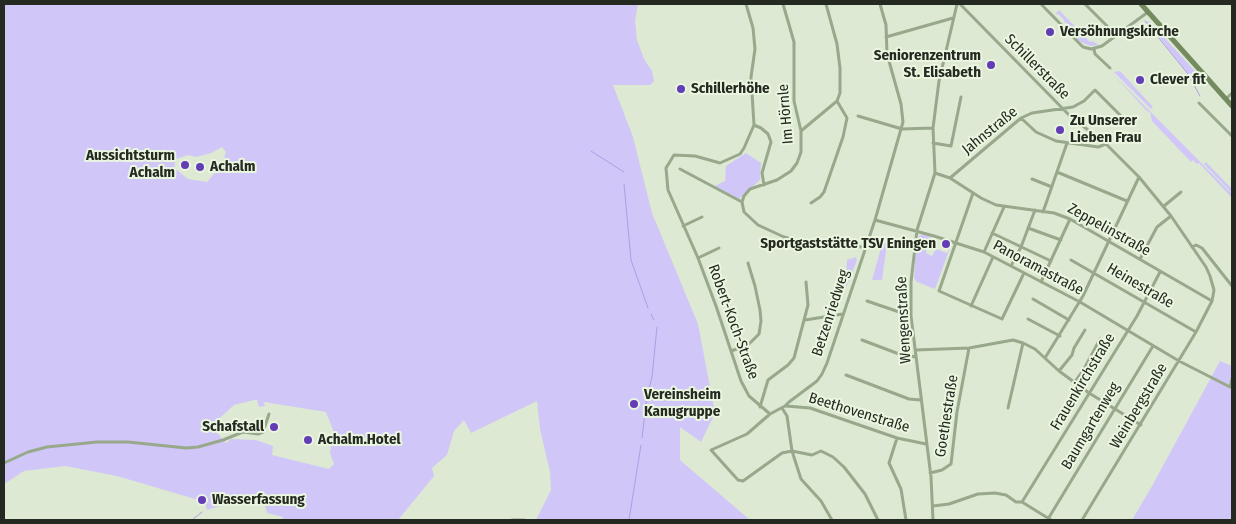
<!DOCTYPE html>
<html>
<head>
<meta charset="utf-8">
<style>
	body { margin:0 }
	#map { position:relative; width:1236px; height:524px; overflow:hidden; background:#dde9d3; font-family:"Fira Sans Condensed",sans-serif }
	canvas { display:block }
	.frame { position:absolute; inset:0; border:5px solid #242921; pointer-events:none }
</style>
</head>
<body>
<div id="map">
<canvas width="1236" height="524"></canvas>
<div class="frame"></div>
</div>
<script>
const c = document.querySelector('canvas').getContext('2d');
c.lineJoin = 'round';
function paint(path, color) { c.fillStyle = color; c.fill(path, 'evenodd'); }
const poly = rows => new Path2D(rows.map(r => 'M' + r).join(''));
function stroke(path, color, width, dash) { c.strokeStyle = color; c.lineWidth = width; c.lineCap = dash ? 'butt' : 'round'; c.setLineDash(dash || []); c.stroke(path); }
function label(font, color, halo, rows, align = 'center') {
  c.font = font + ' "Fira Sans Condensed",sans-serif'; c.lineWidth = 4; c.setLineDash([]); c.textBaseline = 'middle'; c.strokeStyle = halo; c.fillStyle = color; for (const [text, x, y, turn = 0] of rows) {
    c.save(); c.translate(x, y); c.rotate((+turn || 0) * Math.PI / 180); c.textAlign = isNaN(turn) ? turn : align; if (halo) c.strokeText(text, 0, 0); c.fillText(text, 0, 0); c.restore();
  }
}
paint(poly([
	[4,4,638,4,635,21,637,40,644,59,652,71,654,81,650,85,613,85,633,137,652,213,698,324,715,413,701,442,680,427,680,460,750,520,536,520,551,490,550,472,540,429,537,401,471,433,464,420,454,431,447,455,432,468,434,476,398,520,282,520,283,517,267,513,265,505,238,501,207,510,205,502,117,476,65,466,24,471,4,484],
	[222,147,226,152,223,163,207,182,188,179,174,168,176,159,188,155,196,157,211,153],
	[254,400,257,400,259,407,265,406,264,402,326,412,333,430,330,453,334,464,329,469,272,455,273,446,256,440,231,439,226,443,211,426,234,405],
	[1059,10,1090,42,1092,41,1099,45,1090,46,1081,42,1077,39,1079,36,1074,31,1072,33,1071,32,1073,29,1066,22,1063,23,1065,21,1058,14,1055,15],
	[1146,21,1150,22,1195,71,1190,76],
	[1110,71,1232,194,1232,198,1199,163,1197,164,1193,160,1191,162,1152,121,1150,112,1147,111],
	[1120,71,1153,107,1151,109,1114,72],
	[746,153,761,163,760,180,739,199,715,186,725,181,726,166],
	[1206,162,1232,189,1232,193,1204,164],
	[922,234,931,237,926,253,932,256,936,249,947,253,951,245,935,289,917,282,914,278,916,244,918,237],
	[883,241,887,244,882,280,872,280],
	[856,257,857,260,846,288,847,260],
	[1220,361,1232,366,1232,520,1132,520,1152,486]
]), '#d0c7f8');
stroke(poly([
	[1145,21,1188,74,1200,96],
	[591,151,624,172],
	[624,184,631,260,648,308],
	[651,314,654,320],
	[642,438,647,396,652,377,657,327],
	[192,520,202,512],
	[629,520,641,445]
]), '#ad9fe5', 1);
stroke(poly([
	[746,4,753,28,755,49,751,77,754,125,744,148,740,154,720,163,695,156,674,155,666,168,668,190,698,258,716,306,741,381,749,396,770,414],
	[783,4,794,42,794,101,801,131,801,152,797,163,791,171,777,180,750,189,744,196,742,202,744,212,758,225,784,237,814,245,865,247],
	[960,4,1070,116,1106,144,1139,177,1171,216,1206,267,1210,276,1214,290,1212,301,1196,332,1082,520],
	[1041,4,1078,42,1083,47,1091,49,1102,46,1148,12],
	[1085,4,1116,35],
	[886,37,953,18],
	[1094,49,1095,54,1110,68],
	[1226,99,1232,93],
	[1199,103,1232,136],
	[858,116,902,129,933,128],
	[1021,118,1036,132,1056,141,1098,147,1106,144],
	[754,125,761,128,768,134,771,142,762,173,764,185],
	[801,131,837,101,840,93,840,68,837,44,826,4],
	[933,143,951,146,961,97],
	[680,169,742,202],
	[1057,172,1127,201],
	[935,173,950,178,981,198,996,205,1054,213,1070,219,1212,301],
	[950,178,1021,118,1032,113,1073,107,1084,101,1095,90,1121,116],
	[1032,179,1052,187],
	[973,193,939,291,1002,319,1024,273],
	[811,203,820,197,824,192,843,137,847,118,837,101],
	[1164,206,1181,192],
	[1043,212,1067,143],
	[875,220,934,236,984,252,1080,302,1179,361,1230,387,1232,379],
	[683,226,702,217],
	[1028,228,1061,240],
	[992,233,1051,261],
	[1192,247,1196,245,1202,248,1232,286],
	[984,252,1004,207],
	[698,258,719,248],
	[1140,259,1157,227,1171,216],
	[1071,260,1196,332],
	[1011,266,1021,247,1035,210],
	[1041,282,1070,219],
	[1033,299,1069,320],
	[867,301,911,316],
	[971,306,993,257],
	[1028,319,1060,336],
	[805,320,843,314],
	[862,340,899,354,916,357],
	[916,350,969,348,1013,340,1023,343,1035,349,1059,371,1089,393,1141,425],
	[731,351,748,345,759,334,761,321,760,310,755,286,748,263],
	[1045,358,1083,296,1139,177],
	[1059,371,1072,355,1074,348,1085,330],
	[846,375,909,399,921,400],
	[1074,383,1084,369,1100,339],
	[786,406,810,408,897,438,926,444],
	[760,407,768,380,788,365,794,358,808,305,806,282],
	[782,408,787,416,792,451,801,479,821,501,832,520],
	[1008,408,1023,343],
	[897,438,889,463,901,489,906,520],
	[4,463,28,452,47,447,97,442,128,442,186,448,198,447,223,440,243,432,258,434,263,432,269,414],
	[930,473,942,470,951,464,957,412,969,348],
	[1022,502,1137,316,1160,272],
	[933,506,949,504,978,494,995,493,1006,495,1016,502,1022,502,1051,520],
	[1048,519,1153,346],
	[512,520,524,520],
	[878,520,865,494,844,467,833,457,821,451,812,455,792,451,782,453,743,481,738,480,711,450,747,434,770,414,785,406,789,402,817,381,822,374,827,363,875,220,903,122,901,104,887,54,886,25,880,4],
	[933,520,931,477,911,316,911,282,917,230,935,173,933,128,939,81,957,4]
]), '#98a88b', 3);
stroke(poly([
	[1141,4,1232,106]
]), '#748a5f', 5);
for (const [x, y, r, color] of [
	[1050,32,5,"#633db5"],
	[991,65,5,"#633db5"],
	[1140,80,5,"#633db5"],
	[681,89,5,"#633db5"],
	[1060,130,5,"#633db5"],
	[185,165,5,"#633db5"],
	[200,167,5,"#633db5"],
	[946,244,5,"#633db5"],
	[634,404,5,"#633db5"],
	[274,427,5,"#633db5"],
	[308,440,5,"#633db5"],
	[202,500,5,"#633db5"]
]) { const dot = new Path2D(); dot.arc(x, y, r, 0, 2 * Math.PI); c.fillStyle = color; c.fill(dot); stroke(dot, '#eaf6e0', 2); }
label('bold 15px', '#242921', '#eaf6e0', [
	["Versöhnungskirche",1060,32],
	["Seniorenzentrum",981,56,"right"],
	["St. Elisabeth",981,73,"right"],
	["Clever fit",1150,80],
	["Schillerhöhe",691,89],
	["Zu Unserer",1070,121],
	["Lieben Frau",1070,138],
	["Aussichtsturm",175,156,"right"],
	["Achalm",175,173,"right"],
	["Achalm",210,167],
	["Sportgaststätte TSV Eningen",936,244,"right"],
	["Vereinsheim",644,395],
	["Kanugruppe",644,412],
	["Schafstall",264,427,"right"],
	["Achalm.Hotel",318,440],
	["Wasserfassung",212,500]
], 'left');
label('15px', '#242921', '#eaf6e0', [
	["Schillerstraße",1037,67,45],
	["Im Hörnle",786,114,-95],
	["Jahnstraße",990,131,-39],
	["Zeppelinstraße",1109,230,29],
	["Panoramastraße",1038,268,28],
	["Heinestraße",1140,286,30],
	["Betzenriedweg",831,313,-72],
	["Wengenstraße",904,320,-93],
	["Robert-Koch-Straße",733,322,70],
	["Frauenkirchstraße",1083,382,-59],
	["Weinbergstraße",1139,406,-59],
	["Beethovenstraße",859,413,17],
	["Goethestraße",947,416,-81],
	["Baumgartenweg",1091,426,-59]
]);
</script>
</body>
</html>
